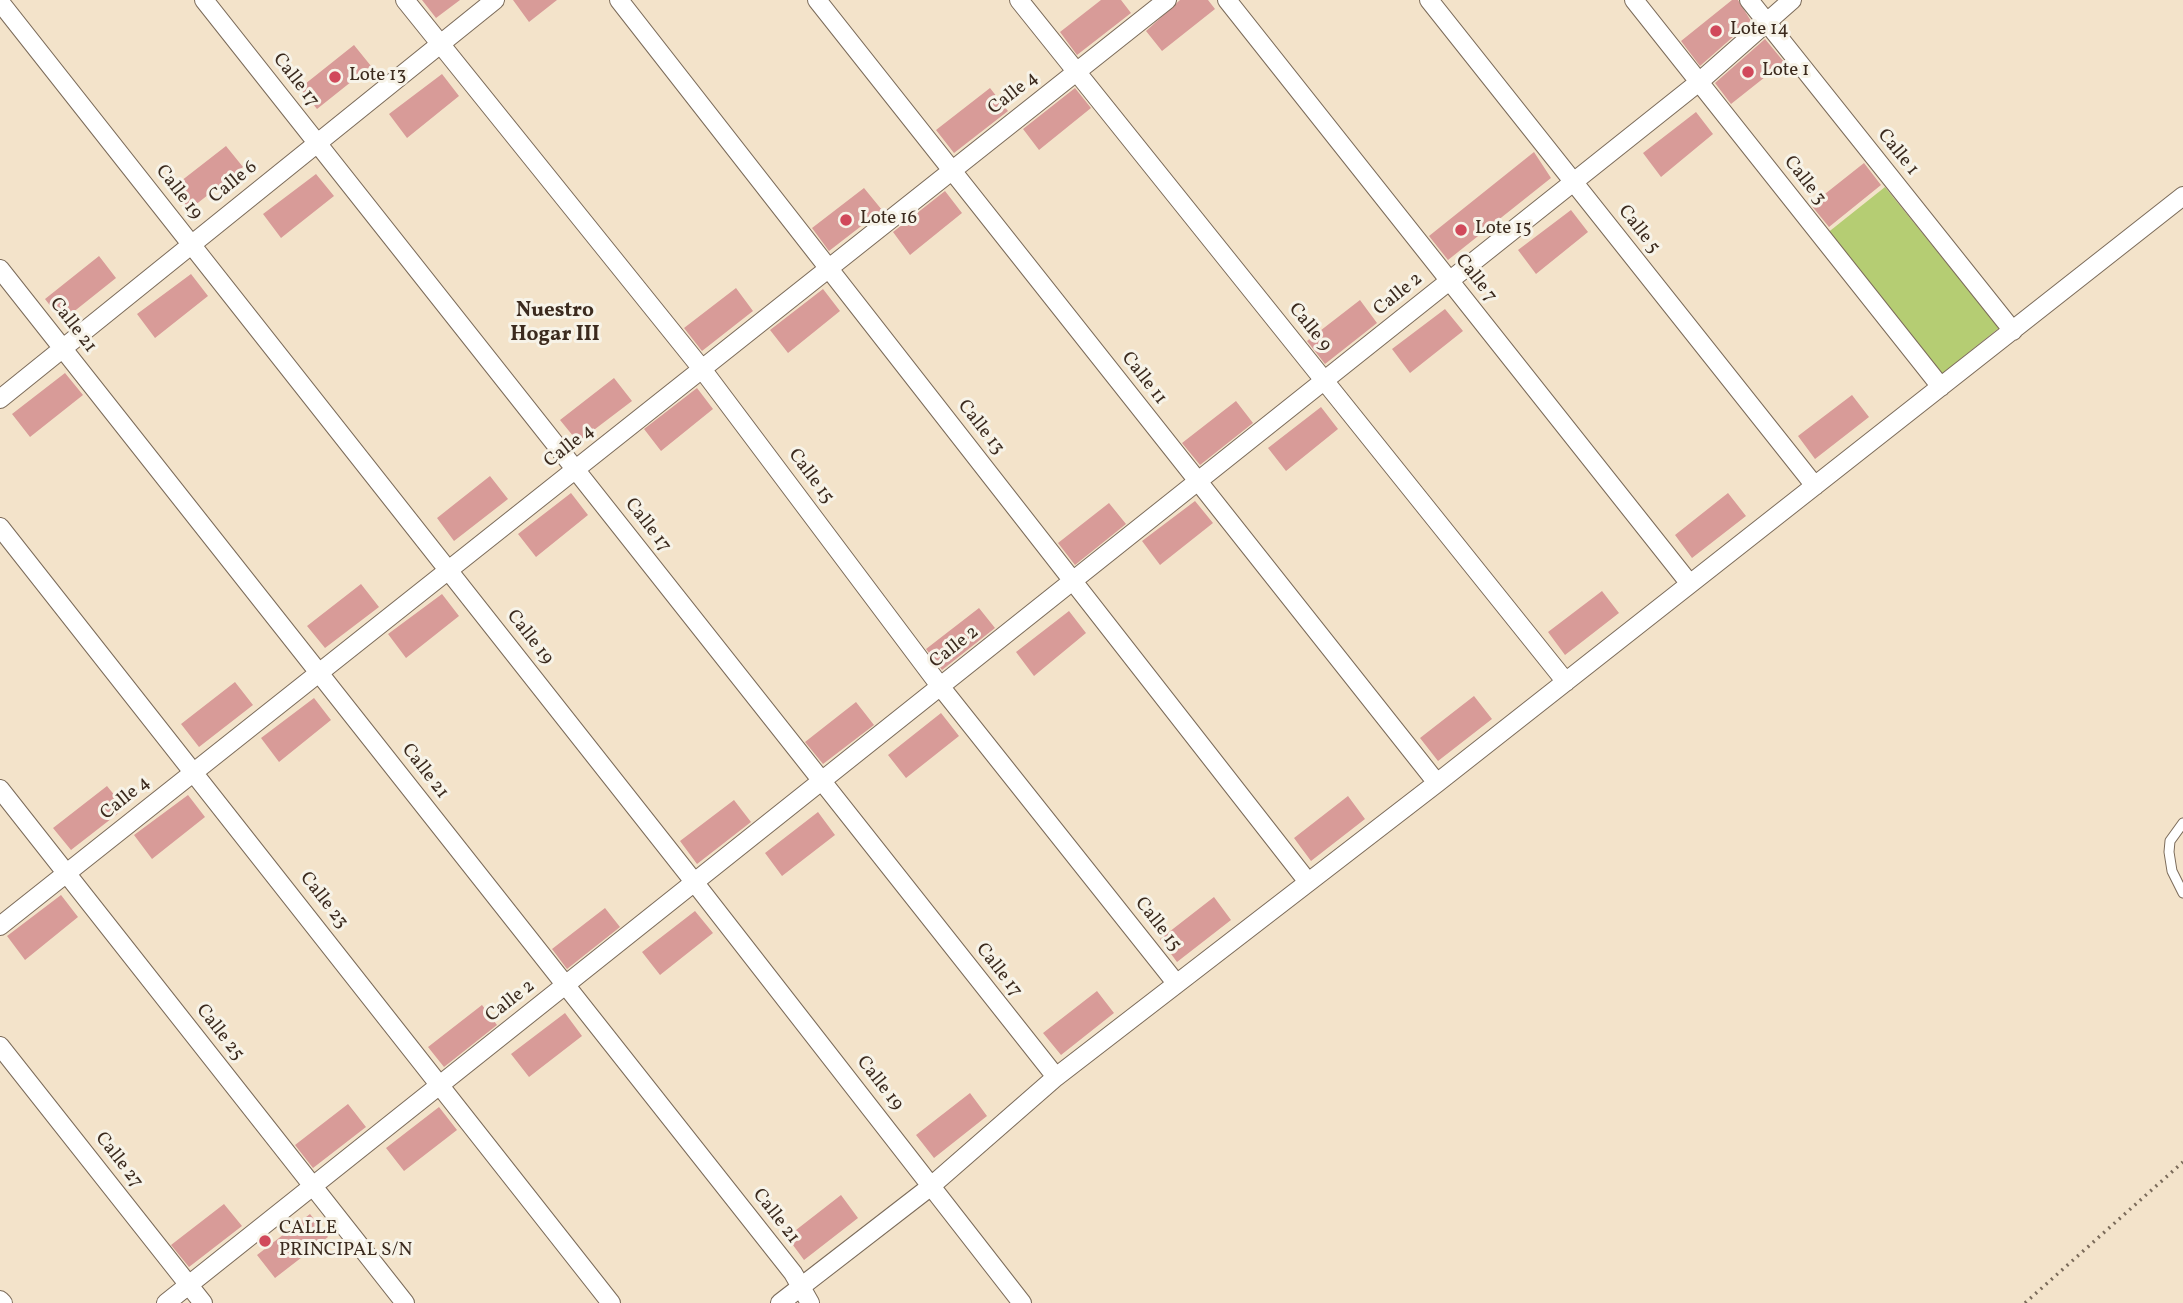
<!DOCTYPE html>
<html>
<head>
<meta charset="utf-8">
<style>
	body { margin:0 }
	canvas { display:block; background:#f3e3ca }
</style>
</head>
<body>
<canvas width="2183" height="1303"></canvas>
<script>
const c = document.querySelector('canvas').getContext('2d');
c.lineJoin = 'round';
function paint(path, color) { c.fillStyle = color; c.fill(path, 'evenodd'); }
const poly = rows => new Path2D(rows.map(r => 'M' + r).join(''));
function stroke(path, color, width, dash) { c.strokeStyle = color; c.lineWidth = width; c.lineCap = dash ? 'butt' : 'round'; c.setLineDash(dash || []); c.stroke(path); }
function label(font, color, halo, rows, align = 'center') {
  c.font = font + ' Vollkorn,serif'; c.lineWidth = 6; c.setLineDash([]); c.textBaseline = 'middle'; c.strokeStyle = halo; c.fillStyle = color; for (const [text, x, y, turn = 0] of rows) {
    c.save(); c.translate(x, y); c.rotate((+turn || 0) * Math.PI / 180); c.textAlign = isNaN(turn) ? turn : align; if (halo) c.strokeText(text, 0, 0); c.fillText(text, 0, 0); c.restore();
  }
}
paint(poly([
	[1885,187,1999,328,1939,376,1826,234]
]), '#b5cd73');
paint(poly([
	[422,0,460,0,436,18],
	[513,0,557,0,529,22],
	[1101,0,1121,0,1131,13,1077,55,1060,32],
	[1180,0,1208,0,1215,9,1162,51,1146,31],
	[1732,0,1738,0,1751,21,1700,66,1681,41],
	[1765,39,1784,62,1731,104,1715,83],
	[354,45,371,66,317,109,300,88],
	[442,74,459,96,407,138,389,114],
	[990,88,1008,111,954,153,936,130],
	[1075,88,1091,108,1039,150,1023,129],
	[1696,112,1713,134,1661,177,1643,153],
	[226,146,243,167,189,210,172,188],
	[1534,152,1551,178,1448,260,1429,236],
	[1864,163,1881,185,1829,227,1811,205],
	[316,174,334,196,281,238,263,214],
	[864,188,882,210,829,251,812,228],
	[945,191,962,213,910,255,893,232],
	[1571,210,1588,232,1536,274,1518,250],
	[99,256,116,278,62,321,45,299],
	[191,274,208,296,155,338,137,314],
	[736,288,753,311,702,351,684,328],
	[823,289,840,311,788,353,770,330],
	[1360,300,1377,323,1325,364,1307,341],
	[1445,309,1463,331,1410,373,1392,349],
	[65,373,83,395,30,437,12,414],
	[614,378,632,401,578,442,560,420],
	[697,388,713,409,661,451,644,429],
	[1852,395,1869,417,1815,459,1798,436],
	[1236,401,1253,423,1200,465,1182,443],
	[1321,407,1338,429,1286,471,1268,448],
	[490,476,508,499,454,541,437,518],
	[571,493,588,515,536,557,518,534],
	[1728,493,1746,516,1692,558,1675,535],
	[1195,501,1213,523,1160,565,1142,541],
	[1109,503,1126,524,1075,565,1058,543],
	[361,584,379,607,325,648,307,626],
	[1602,591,1619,613,1565,655,1548,632],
	[442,594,459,616,406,658,388,634],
	[979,608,995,628,942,670,926,649],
	[1069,611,1086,633,1034,676,1016,652],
	[235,682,253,705,199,747,181,724],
	[1474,696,1492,719,1438,761,1420,738],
	[314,698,331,720,279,762,261,738],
	[856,702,874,725,823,764,805,742],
	[941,713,959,736,906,778,888,755],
	[107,786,125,808,71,850,53,828],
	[188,795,205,817,152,859,134,835],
	[1348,796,1365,819,1311,861,1294,838],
	[734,800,751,822,697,864,680,841],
	[818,812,835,835,782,876,765,853],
	[61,895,78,917,25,960,7,936],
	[1214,897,1231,920,1177,962,1160,939],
	[605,908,620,927,567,969,552,949],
	[695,911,713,933,660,975,642,952],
	[1097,991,1114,1013,1061,1055,1043,1033],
	[482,1005,497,1025,444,1067,428,1047],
	[565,1013,582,1036,529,1077,511,1054],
	[970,1093,987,1116,934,1158,916,1135],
	[348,1104,366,1127,313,1168,295,1145],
	[439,1107,457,1130,404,1171,386,1148],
	[841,1195,858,1218,804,1260,787,1237],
	[224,1204,242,1226,189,1267,171,1245],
	[310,1214,328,1237,275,1278,257,1255]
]), '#d89b98');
const lane = poly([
	[2183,823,2170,841,2169,852,2172,871,2183,893]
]);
const street = poly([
	[204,0,1056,1077],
	[405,0,702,369,940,686,1176,983],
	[619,0,1308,882],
	[817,0,1437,783],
	[1019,0,1566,682],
	[1227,0,1690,584],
	[1429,0,1815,486],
	[1634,0,1941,387],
	[1749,0,2013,331],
	[0,2,695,883,1022,1303],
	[0,269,793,1273,810,1303],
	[0,399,495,0],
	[0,527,611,1303],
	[0,789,405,1303],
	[0,926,1167,0],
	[0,1046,203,1303],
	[0,1300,3,1303],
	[166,1303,1699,82,1792,0],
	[780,1303,930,1187,1056,1077,1437,783,2183,196]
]);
stroke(lane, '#7b6b5a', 11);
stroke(street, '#7b6b5a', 20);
stroke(poly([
	[2025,1303,2183,1162]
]), '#7b6b5a', 3.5, [2, 5]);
stroke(lane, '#fff', 9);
stroke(street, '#fff', 18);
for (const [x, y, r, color] of [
	[1716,31,7,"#d1495b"],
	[1748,72,7,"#d1495b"],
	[335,77,7,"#d1495b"],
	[846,220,7,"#d1495b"],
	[1461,230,7,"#d1495b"],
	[265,1241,7,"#d1495b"]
]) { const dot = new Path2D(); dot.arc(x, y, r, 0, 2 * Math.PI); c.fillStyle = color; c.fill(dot); stroke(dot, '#f7f3e8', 2.5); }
label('19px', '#3b2a1e', '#f7f3e8', [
	["Lote 14",1730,31],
	["Lote 1",1762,72],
	["Lote 13",349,77],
	["Lote 16",860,220],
	["Lote 15",1475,230],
	["CALLE",279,1230],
	["PRINCIPAL S/N",279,1252]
], 'left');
label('19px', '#3b2a1e', '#f7f3e8', [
	["Calle 17",295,81,52],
	["Calle 4",1014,94,-38],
	["Calle 1",1897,153,51],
	["Calle 3",1804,181,52],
	["Calle 6",234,183,-39],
	["Calle 19",178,193,52],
	["Calle 5",1638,230,52],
	["Calle 7",1475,279,52],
	["Calle 2",1399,295,-39],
	["Calle 21",72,326,52],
	["Calle 9",1309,328,51],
	["Calle 11",1143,379,52],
	["Calle 13",980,428,52],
	["Calle 4",570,447,-38],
	["Calle 15",810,477,53],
	["Calle 17",647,526,52],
	["Calle 19",529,638,52],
	["Calle 2",955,648,-38],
	["Calle 21",424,772,52],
	["Calle 4",126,799,-39],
	["Calle 23",323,901,52],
	["Calle 15",1157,925,52],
	["Calle 17",998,971,52],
	["Calle 2",511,1002,-38],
	["Calle 25",219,1033,52],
	["Calle 19",879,1084,52],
	["Calle 27",118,1161,52],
	["Calle 21",775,1217,52]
]);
label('bold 21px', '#3b2a1e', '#f7f3e8', [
	["Nuestro",555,312],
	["Hogar III",555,336]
]);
</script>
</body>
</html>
